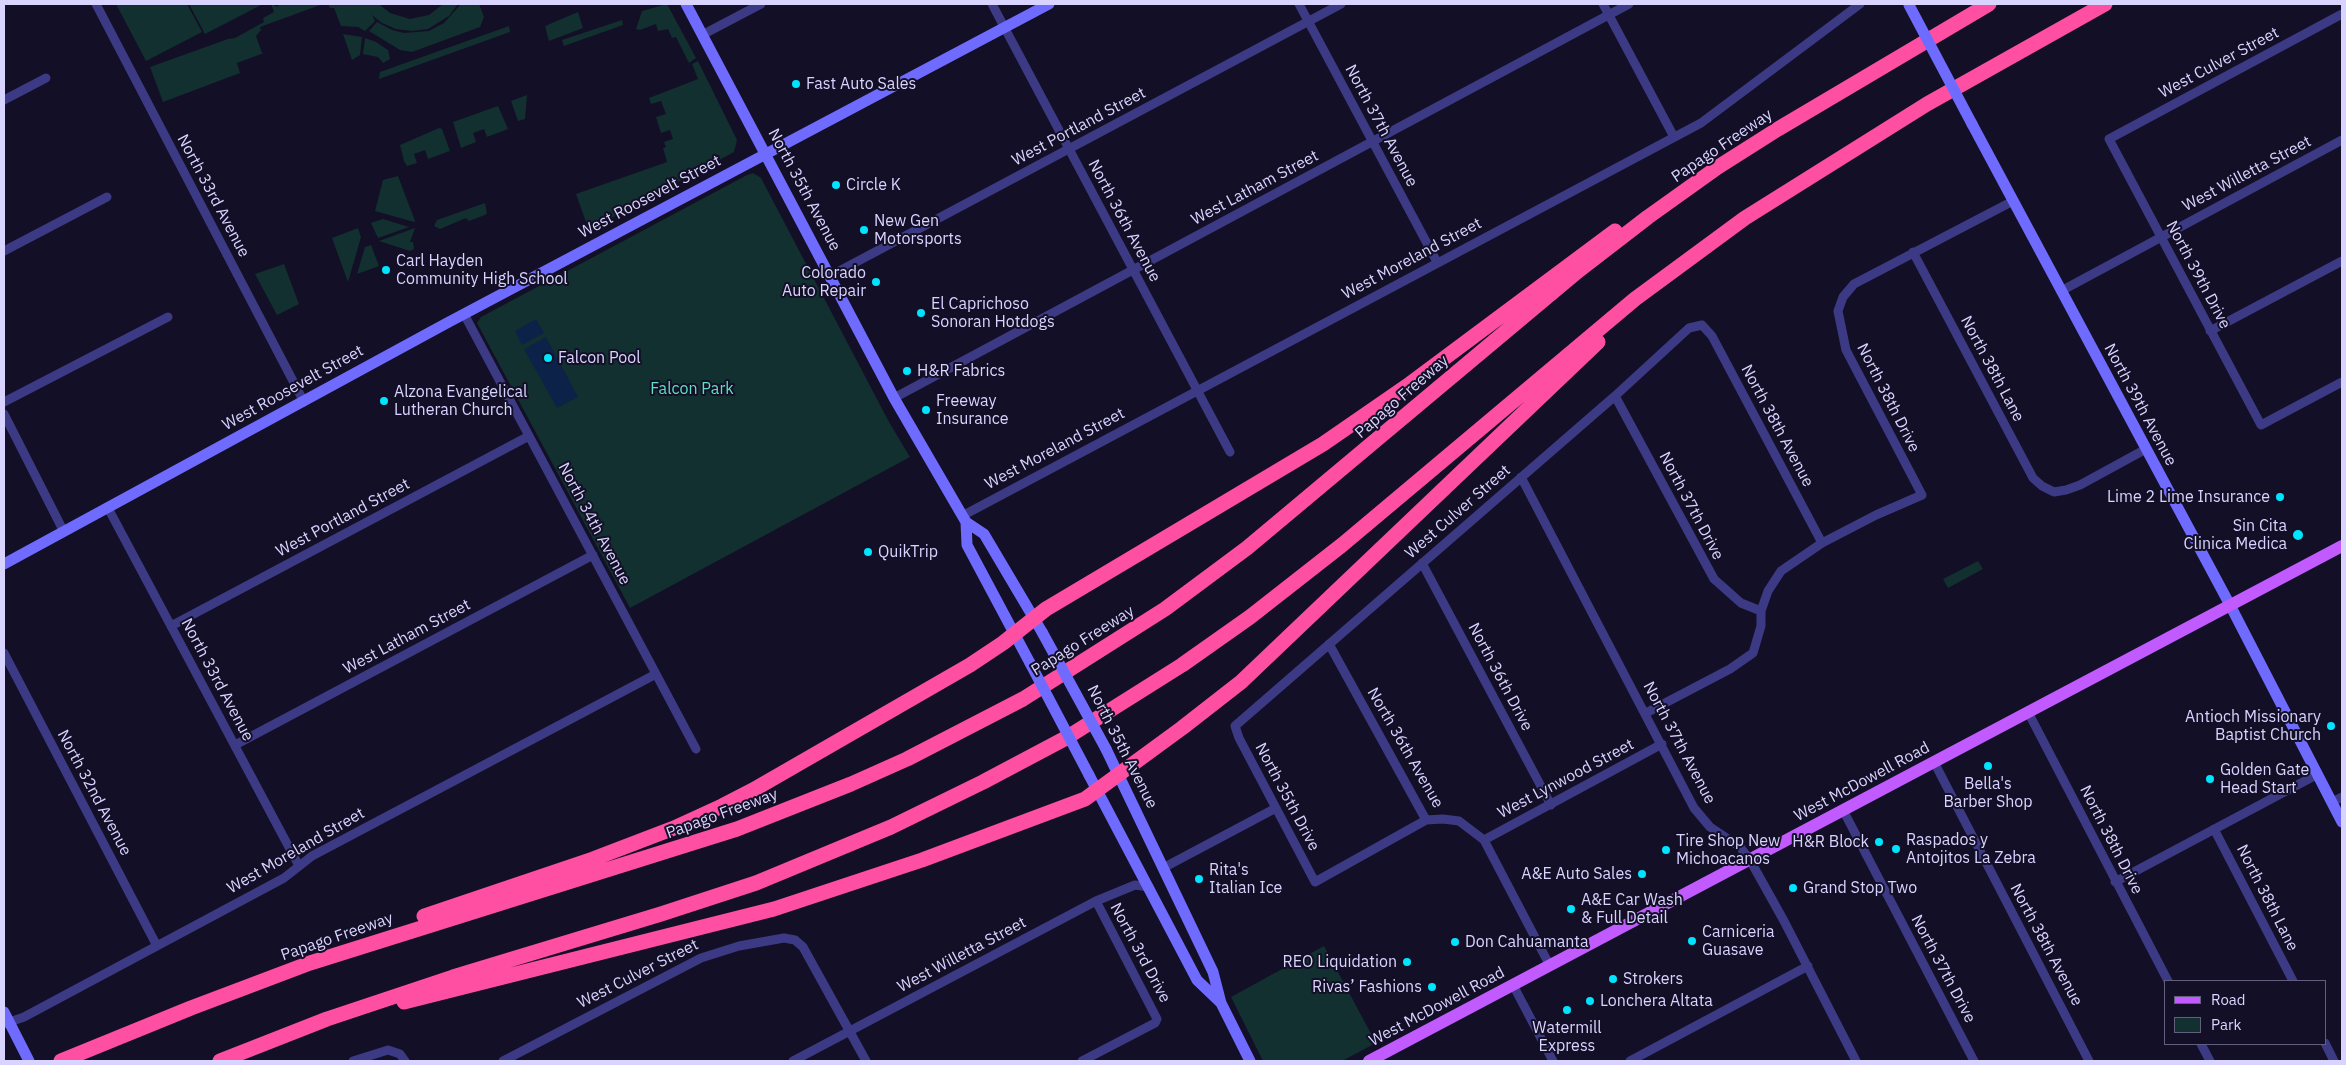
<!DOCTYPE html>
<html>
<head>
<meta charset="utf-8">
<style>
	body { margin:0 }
	#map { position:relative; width:2346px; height:1065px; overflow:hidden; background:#130f26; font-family:"IBM Plex Sans",sans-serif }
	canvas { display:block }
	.frame { position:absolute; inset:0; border:5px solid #d9d4ff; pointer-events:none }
	.legend { position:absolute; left:2164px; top:980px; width:162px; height:65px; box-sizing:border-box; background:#130f26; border:1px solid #625e7d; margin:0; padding:6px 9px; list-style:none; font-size:15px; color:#d9d4ff }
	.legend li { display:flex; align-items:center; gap:10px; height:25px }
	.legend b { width:25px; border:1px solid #625e7d }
</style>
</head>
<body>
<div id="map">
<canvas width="2346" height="1065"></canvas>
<div class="frame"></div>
<ul class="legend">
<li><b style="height:6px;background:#c25bff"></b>Road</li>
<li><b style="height:14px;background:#12302f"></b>Park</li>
</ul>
</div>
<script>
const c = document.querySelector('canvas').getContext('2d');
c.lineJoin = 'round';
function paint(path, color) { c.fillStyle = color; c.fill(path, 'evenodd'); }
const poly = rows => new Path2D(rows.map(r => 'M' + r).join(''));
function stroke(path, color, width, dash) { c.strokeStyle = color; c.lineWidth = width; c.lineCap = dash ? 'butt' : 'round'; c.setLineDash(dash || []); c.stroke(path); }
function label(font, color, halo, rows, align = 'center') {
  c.font = font + ' "IBM Plex Sans",sans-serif'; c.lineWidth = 4; c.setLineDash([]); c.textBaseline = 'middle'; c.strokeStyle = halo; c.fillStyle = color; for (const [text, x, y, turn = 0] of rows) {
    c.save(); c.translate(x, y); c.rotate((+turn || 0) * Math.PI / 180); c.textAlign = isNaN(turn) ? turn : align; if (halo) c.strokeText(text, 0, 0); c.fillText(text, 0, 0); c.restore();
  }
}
paint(poly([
	[116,4,187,4,202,32,146,61],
	[189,4,263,4,205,34],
	[271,4,278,7,279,4,323,4,260,27,261,30,256,36,262,53,264,53,237,63,240,73,163,102,150,67,228,39,235,38,264,22,263,18,274,12],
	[328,4,379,4,390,13,410,19,429,15,443,4,458,4,449,16,428,29,412,31,396,29,382,23,372,15,375,21,365,31,358,27,341,26,334,8,330,8],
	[461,4,479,4,484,17,480,27,412,52,400,50,369,31,377,22,392,30,404,33,429,31,444,23],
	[667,4,696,58,689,63,676,37,672,38,668,29,658,31,656,24,640,30,636,29,642,11],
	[578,12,583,28,549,41,545,26],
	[622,20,623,25,564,46,562,40],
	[509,26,510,32,379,79,380,72],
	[343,34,362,37,360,55,352,60],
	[365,38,376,42,388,50,390,59,383,63,378,57,363,54],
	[698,61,737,140,734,152,591,229,586,222,576,194,667,162,663,148,666,147,664,142,673,139,670,130,661,133,656,117,666,114,661,101,651,104,649,98,698,79,692,64],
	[527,95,525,119,518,121,511,101],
	[498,106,508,129,487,137,484,129,473,133,476,142,461,148,453,122],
	[439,128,442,129,450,151,428,159,425,150,414,154,417,163,407,166,404,161,400,145],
	[753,173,761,178,889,422,910,457,630,608,477,323,481,317,747,175],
	[398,176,415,221,414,222,375,211,383,180],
	[485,203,487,213,485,215,469,221,466,218,440,229,434,226,437,220],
	[383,219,409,227,378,238,371,223],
	[358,228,361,237,348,282,332,238],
	[415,228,410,242,413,242,414,249,410,251,379,241],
	[371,245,379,266,357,274,365,247],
	[284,264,299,304,277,315,255,274],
	[1978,561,1983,569,1948,588,1943,579],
	[1324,946,1376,1043,1342,1061,1263,1061,1231,997]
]), '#12302f');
paint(poly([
	[536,319,544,333,522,345,515,331],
	[546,337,578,397,557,408,524,349]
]), '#0c2248');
stroke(poly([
	[96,4,304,402],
	[992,4,1230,452],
	[1299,4,1437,262],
	[1603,4,1674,137],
	[2342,14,2109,139,2261,425,2342,382],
	[702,35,761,4],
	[4,100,46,78],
	[4,251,107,197],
	[1913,252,2033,478,2042,486,2054,492,2066,490,2080,485,2146,449],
	[830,276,1341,4],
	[2061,291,2342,140],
	[464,314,696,749],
	[2210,331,2342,261],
	[1615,396,1714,579,1741,603,1761,611],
	[894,398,1629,4],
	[4,402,168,317],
	[4,414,64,532],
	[1521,477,1694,808,1710,827,1740,847,1750,860,1784,921,1856,1061],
	[108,508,299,866],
	[962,516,1701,123,1860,4],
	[1422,563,1551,805],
	[171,626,529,436],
	[1329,644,1426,820],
	[4,653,157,946],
	[2028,712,2168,981],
	[1646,713,1730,669,1753,653,1761,626,1761,611,1768,591,1781,571,1822,543,1876,515,1922,495,1846,350,1838,311,1843,297,1854,284,2013,201],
	[235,745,593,555],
	[1934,762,2089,1061],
	[2332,802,2342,797],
	[1843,810,1974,1061],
	[2214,829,2293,981],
	[1484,840,1662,744],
	[1163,868,1276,808],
	[2115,882,2318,774],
	[1550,966,1484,840,1459,821,1443,819,1426,820,1315,882,1239,738,1235,726,1615,396,1689,328,1702,325,1712,336,1822,543],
	[1513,985,1553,1061],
	[4,1024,24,1017,284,878,312,856,656,674],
	[2325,1043,2334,1061],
	[2201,1044,2210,1061],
	[353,1061,388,1050,400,1054,405,1061],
	[503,1061,701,958,739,946,784,938,795,940,803,947,866,1061],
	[793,1061,1096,901,1135,885,1149,887],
	[1082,1061,1155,1023,1157,1019,1096,901],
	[1630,1061,1808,966]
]), '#3d3a85', 9);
stroke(poly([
	[686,4,894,398,966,522,967,545,1030,663],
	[1972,124,2230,605,2342,822],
	[966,522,984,534,1042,632],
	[4,564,447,323,1049,4],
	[1106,749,1213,972,1221,1003,1250,1061],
	[1089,775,1197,980,1220,1002],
	[4,1012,29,1061]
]), '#6f6bff', 11);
stroke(poly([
	[1369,1061,2342,546]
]), '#c25bff', 12);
stroke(poly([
	[424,916,593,859,674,828,722,806,753,790,970,665,1003,643,1046,609,1323,444,1407,386,1615,231],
	[404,1002,774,909,922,860,1085,799,1182,728,1241,682,1598,342],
	[61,1061,191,1008,310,963,737,829,851,784,907,759,1023,699,1165,609,1247,548,1578,271,1648,217,1718,167,1778,129,1989,4],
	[220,1061,327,1019,453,977,661,914,756,883,891,827,983,782,1066,738,1182,665,1250,617,1342,545,1635,299,1745,218,1927,104,2105,4]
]), '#ff4fa3', 15);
stroke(poly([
	[1909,5,1972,124],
	[1042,632,1106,749],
	[1030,663,1089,775]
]), '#6f6bff', 11);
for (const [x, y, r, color] of [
	[796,84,5,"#00e5ff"],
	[836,185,5,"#00e5ff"],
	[864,230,5,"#00e5ff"],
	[386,270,5,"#00e5ff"],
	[876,282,5,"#00e5ff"],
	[921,313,5,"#00e5ff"],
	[548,358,5,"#00e5ff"],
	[907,371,5,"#00e5ff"],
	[384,401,5,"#00e5ff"],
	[926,410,5,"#00e5ff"],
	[2280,497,5,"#00e5ff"],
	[2298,535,6,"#00e5ff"],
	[868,552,5,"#00e5ff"],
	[2331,726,5,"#00e5ff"],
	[1988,766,5,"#00e5ff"],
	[2210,779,5,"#00e5ff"],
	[1879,842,5,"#00e5ff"],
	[1896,849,5,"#00e5ff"],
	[1666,850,5,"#00e5ff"],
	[1642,874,5,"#00e5ff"],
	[1199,879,5,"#00e5ff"],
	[1793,888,5,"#00e5ff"],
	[1571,909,5,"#00e5ff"],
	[1692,941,5,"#00e5ff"],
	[1455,942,5,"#00e5ff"],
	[1407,962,5,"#00e5ff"],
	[1613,979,5,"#00e5ff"],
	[1432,987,5,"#00e5ff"],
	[1590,1001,5,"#00e5ff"],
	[1567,1010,5,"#00e5ff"]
]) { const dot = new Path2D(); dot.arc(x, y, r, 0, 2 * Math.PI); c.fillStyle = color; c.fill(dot); stroke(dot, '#130f26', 2); }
label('16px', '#d9d4ff', '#130f26', [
	["West Culver Street",2219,63,-28],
	["North 37th Avenue",1381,126,62],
	["West Portland Street",1079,127,-28],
	["Papago Freeway",1722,146,-34],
	["West Willetta Street",2247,174,-28],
	["West Latham Street",1255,188,-28],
	["North 35th Avenue",804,190,62],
	["North 33rd Avenue",213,196,62],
	["West Roosevelt Street",650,197,-28],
	["North 36th Avenue",1124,221,62],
	["West Moreland Street",1412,259,-28],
	["North 39th Drive",2198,275,62],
	["North 38th Lane",1992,369,62],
	["West Roosevelt Street",293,388,-29],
	["Papago Freeway",1402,397,-41],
	["North 38th Drive",1888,398,63],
	["North 39th Avenue",2140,405,62],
	["North 38th Avenue",1777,426,62],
	["West Moreland Street",1055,449,-28],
	["North 37th Drive",1691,506,62],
	["West Culver Street",1458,512,-41],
	["West Portland Street",343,518,-28],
	["North 34th Avenue",594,524,62],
	["West Latham Street",407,637,-28],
	["Papago Freeway",1083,641,-32],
	["North 36th Drive",1500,677,62],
	["North 33rd Avenue",217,680,62],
	["North 37th Avenue",1679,743,62],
	["North 35th Avenue",1122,747,63],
	["North 36th Avenue",1405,748,60],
	["West Lynwood Street",1566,779,-28],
	["West McDowell Road",1862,782,-28],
	["North 32nd Avenue",94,793,62],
	["North 35th Drive",1287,797,62],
	["Papago Freeway",722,814,-20],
	["North 38th Drive",2111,840,63],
	["West Moreland Street",296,851,-30],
	["North 38th Lane",2267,898,63],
	["Papago Freeway",337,937,-19],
	["North 38th Avenue",2046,945,62],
	["North 3rd Drive",1140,953,62],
	["West Willetta Street",962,955,-28],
	["North 37th Drive",1943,969,62],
	["West Culver Street",638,974,-27],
	["West McDowell Road",1437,1007,-28]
]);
label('16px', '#d9d4ff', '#130f26', [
	["Fast Auto Sales",806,84],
	["Circle K",846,185],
	["New Gen",874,221],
	["Motorsports",874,239],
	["Carl Hayden",396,261],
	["Community High School",396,279],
	["Colorado",866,273,"right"],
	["Auto Repair",866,291,"right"],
	["El Caprichoso",931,304],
	["Sonoran Hotdogs",931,322],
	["Falcon Pool",558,358],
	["H&R Fabrics",917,371],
	["Alzona Evangelical",394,392],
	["Lutheran Church",394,410],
	["Freeway",936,401],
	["Insurance",936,419],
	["Lime 2 Lime Insurance",2270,497,"right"],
	["Sin Cita",2287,526,"right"],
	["Clinica Medica",2287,544,"right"],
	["QuikTrip",878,552],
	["Antioch Missionary",2321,717,"right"],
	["Baptist Church",2321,735,"right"],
	["Golden Gate",2220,770],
	["Head Start",2220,788],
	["Bella's",1988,784,"center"],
	["Barber Shop",1988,802,"center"],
	["Raspados y",1906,840],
	["Antojitos La Zebra",1906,858],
	["Tire Shop New",1676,841],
	["Michoacanos",1676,859],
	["H&R Block",1869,842,"right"],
	["Rita's",1209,870],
	["Italian Ice",1209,888],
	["A&E Auto Sales",1632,874,"right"],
	["Grand Stop Two",1803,888],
	["A&E Car Wash",1581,900],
	["& Full Detail",1581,918],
	["Carniceria",1702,932],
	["Guasave",1702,950],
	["Don Cahuamanta",1465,942],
	["REO Liquidation",1397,962,"right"],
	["Strokers",1623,979],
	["Rivas’ Fashions",1422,987,"right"],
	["Lonchera Altata",1600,1001],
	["Watermill",1567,1028,"center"],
	["Express",1567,1046,"center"]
], 'left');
label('16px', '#5fe0c0', '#130f26', [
	["Falcon Park",692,389]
]);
</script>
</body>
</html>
